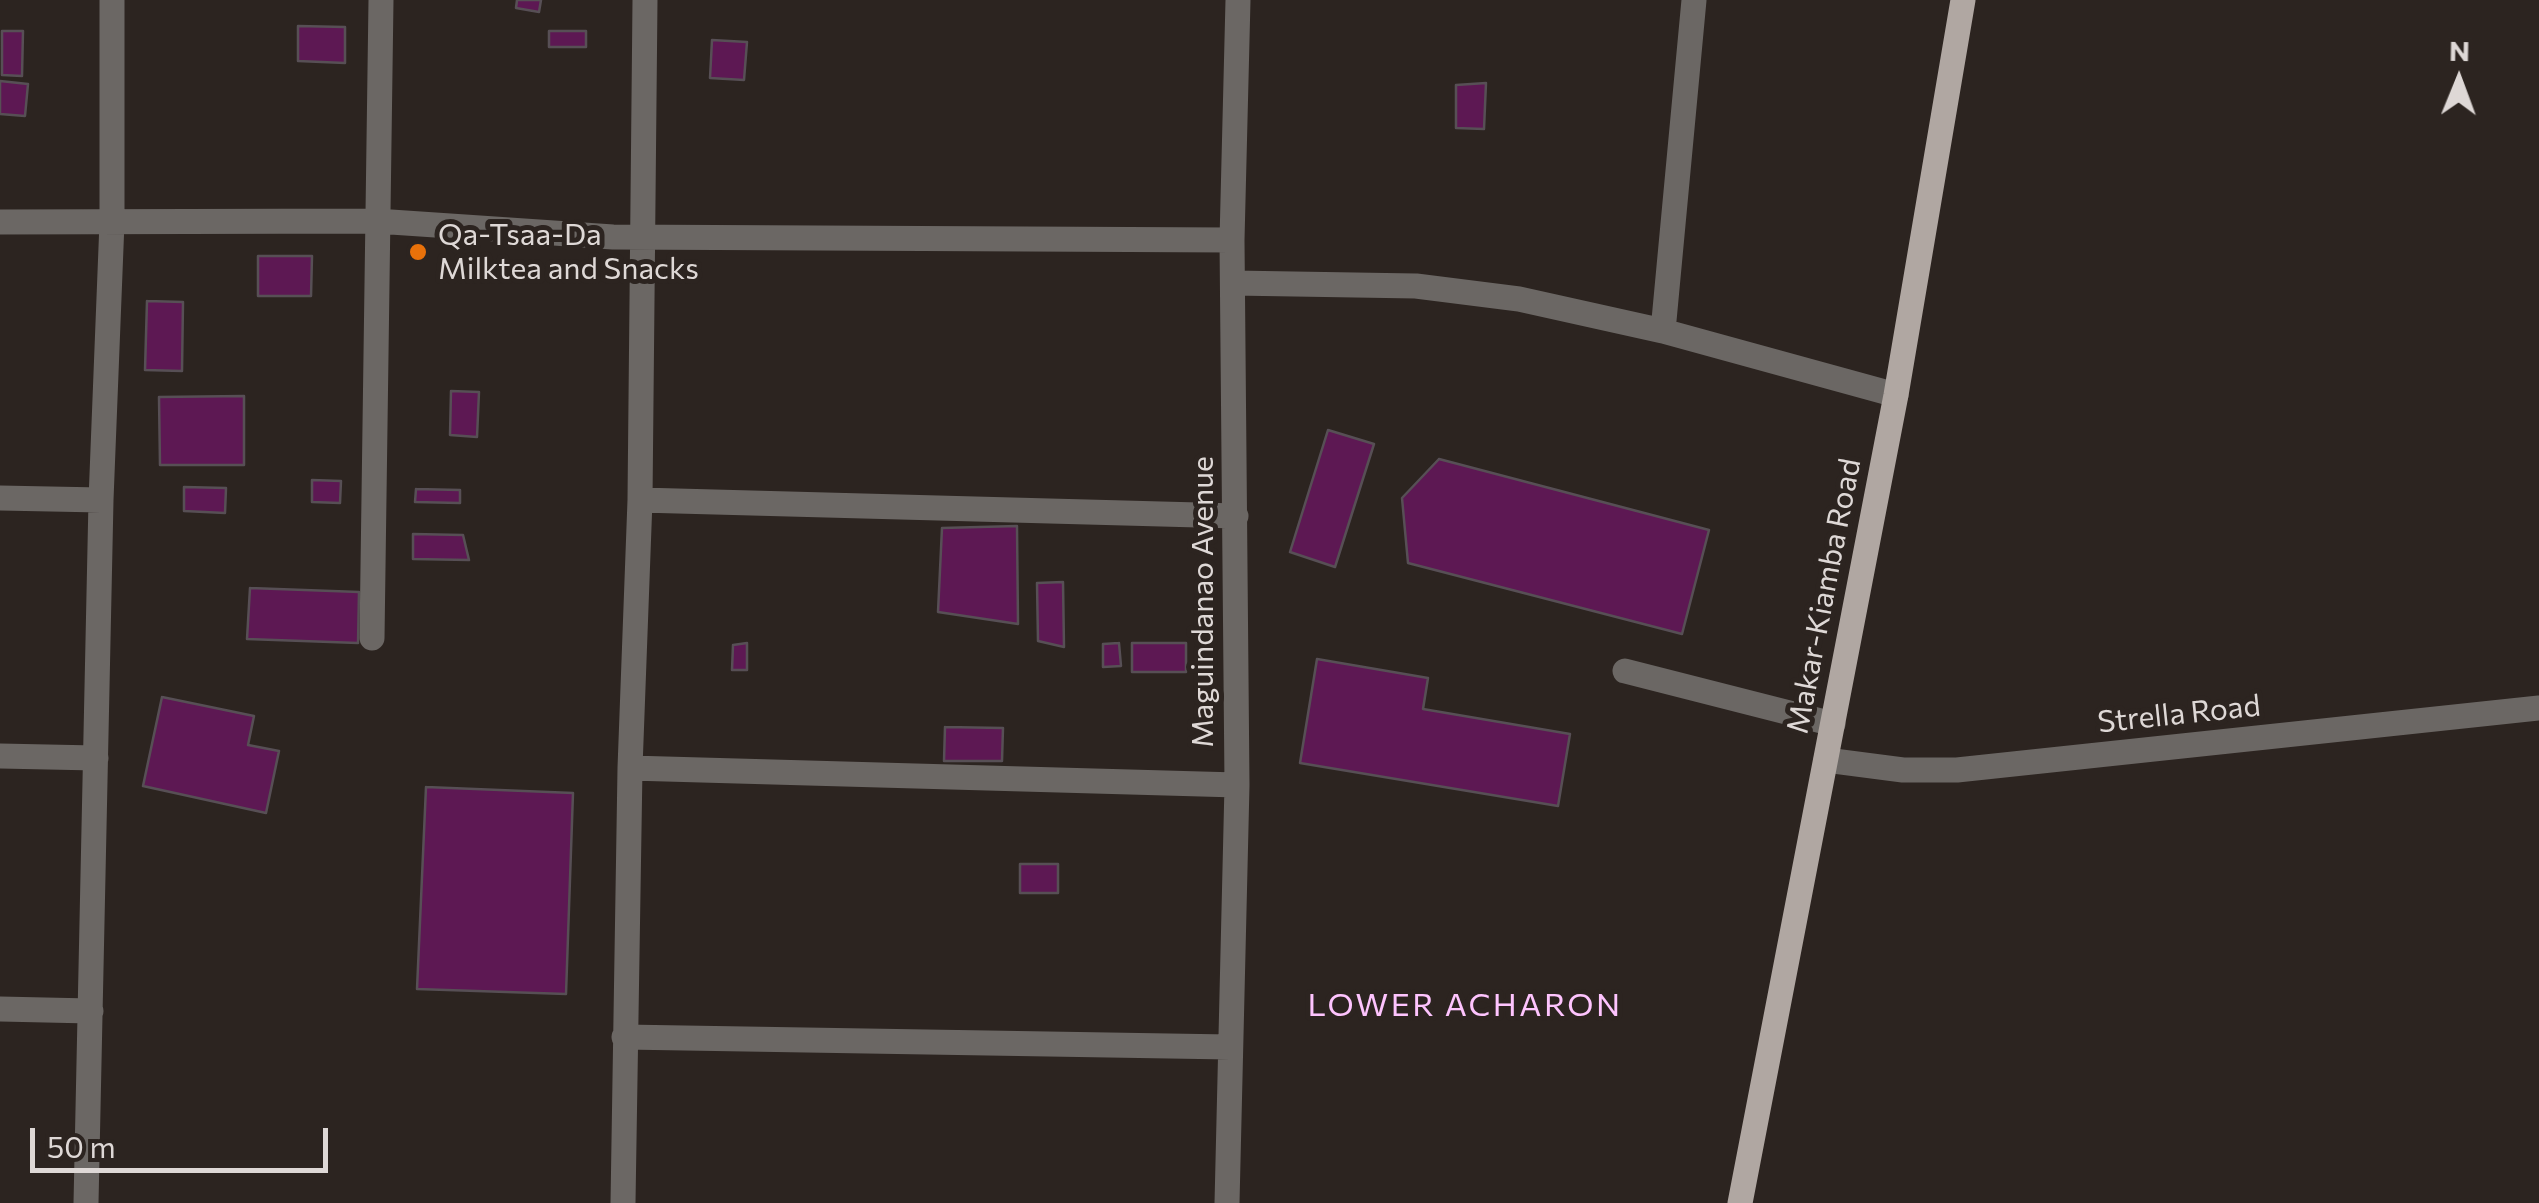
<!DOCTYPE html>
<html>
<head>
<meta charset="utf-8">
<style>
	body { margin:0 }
	#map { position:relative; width:2539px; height:1203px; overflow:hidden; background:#2c2420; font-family:Commissioner,sans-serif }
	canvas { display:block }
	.north { position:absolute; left:2409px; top:30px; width:100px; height:100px; -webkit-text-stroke:8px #2c2420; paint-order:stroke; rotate:1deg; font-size:28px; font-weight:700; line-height:40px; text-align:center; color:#ded8d6 }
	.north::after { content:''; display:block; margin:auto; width:35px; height:45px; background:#ded8d6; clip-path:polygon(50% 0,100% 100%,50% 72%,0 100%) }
	.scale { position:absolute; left:30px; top:1128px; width:298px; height:45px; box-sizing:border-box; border:5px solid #ded8d6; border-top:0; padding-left:12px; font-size:30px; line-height:35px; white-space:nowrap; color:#ded8d6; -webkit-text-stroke:8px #2c2420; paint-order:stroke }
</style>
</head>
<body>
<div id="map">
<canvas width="2539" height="1203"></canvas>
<div class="north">N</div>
<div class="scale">50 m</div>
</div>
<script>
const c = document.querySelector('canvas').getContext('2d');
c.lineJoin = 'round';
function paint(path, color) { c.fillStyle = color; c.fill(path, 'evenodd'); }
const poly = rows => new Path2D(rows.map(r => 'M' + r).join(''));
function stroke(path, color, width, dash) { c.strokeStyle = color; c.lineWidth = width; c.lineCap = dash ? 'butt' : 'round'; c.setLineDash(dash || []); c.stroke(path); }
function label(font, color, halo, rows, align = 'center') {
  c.font = font + ' Commissioner,sans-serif'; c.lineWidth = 10; c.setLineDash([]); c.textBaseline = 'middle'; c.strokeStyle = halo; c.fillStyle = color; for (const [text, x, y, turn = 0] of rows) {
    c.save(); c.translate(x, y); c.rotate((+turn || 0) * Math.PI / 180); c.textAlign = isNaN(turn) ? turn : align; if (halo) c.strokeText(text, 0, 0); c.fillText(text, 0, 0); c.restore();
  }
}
const building = poly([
	[517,0,541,0,539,12,516,8,517,0],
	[298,26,345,27,345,63,298,61,298,26],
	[2,31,23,31,22,76,2,75,2,31],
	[549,31,586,31,586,47,549,47,549,31],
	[712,40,747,42,744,80,710,78,712,40],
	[0,81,28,84,25,116,0,114,0,81],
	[1486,83,1484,129,1456,128,1456,85,1486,83],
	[258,256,312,256,311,296,258,296,258,256],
	[147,301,183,302,182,371,145,370,147,301],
	[451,391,479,392,477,437,450,435,451,391],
	[244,396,244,465,160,465,159,397,244,396],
	[1328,430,1374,444,1335,567,1290,552,1328,430],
	[1439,459,1709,530,1682,634,1408,563,1402,498,1439,459],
	[312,480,341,481,340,503,312,502,312,480],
	[184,487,226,488,225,513,184,511,184,487],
	[416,489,460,490,460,503,415,502,416,489],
	[1017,526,1018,624,938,612,942,528,1017,526],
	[413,534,463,535,469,560,413,559,413,534],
	[1063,582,1064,647,1038,641,1037,583,1063,582],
	[250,588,359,592,358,643,247,639,250,588],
	[747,643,747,670,732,670,733,645,747,643],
	[1119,643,1121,666,1103,667,1103,644,1119,643],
	[1132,643,1186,643,1186,672,1132,672,1132,643],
	[1317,659,1428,678,1423,709,1570,734,1558,806,1300,763,1317,659],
	[162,697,254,716,248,745,279,751,266,813,143,786,162,697],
	[945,727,1003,728,1002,761,944,761,945,727],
	[426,787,573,793,566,994,417,989,426,787],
	[1020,864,1058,864,1058,893,1020,893,1020,864]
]);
paint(building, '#5d1853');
stroke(building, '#574f55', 2.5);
stroke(poly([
	[0,222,376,221,613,237,1232,240],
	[1233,283,1416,286,1519,299,1663,331,1896,395],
	[1663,331,1694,0],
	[0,498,101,500],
	[640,500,1236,516],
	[372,638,381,0],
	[1625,671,1833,724],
	[0,756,96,758],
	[1826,760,1903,770,1957,770,2539,708],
	[630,768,1237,785],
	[0,1009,91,1011],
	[624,1037,1230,1047],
	[86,1203,101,500,112,222,112,0],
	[623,1203,630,768,640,500,645,0],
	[1227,1203,1237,785,1232,240,1238,0]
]), '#6b6764', 25);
stroke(poly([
	[1740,1203,1896,395,1963,0]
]), '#b0a7a2', 25);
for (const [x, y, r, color] of [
	[418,252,10,"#e8710a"]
]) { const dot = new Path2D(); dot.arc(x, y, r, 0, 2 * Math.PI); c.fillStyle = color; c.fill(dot); stroke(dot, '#2c2420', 4); }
label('30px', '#ded8d6', '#2c2420', [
	["Qa-Tsaa-Da",438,235],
	["Milktea and Snacks",438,269]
], 'left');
label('30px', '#ded8d6', '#2c2420', [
	["Makar-Kiamba Road",1824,596,-79],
	["Maguindanao Avenue",1203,602,-90],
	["Strella Road",2179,714,-6]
]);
c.letterSpacing = '2.5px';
label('32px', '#fec4fe', '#2c2420', [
	["LOWER ACHARON",1465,1005]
]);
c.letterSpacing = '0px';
</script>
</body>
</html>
